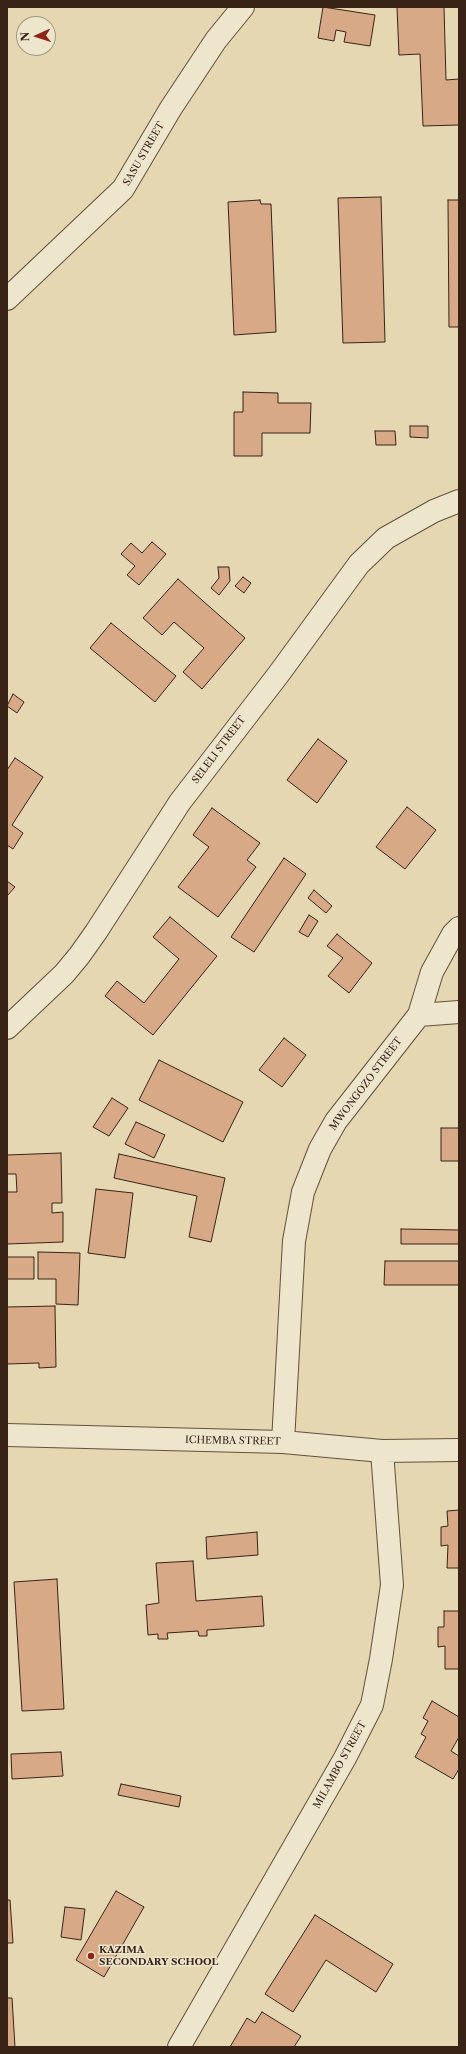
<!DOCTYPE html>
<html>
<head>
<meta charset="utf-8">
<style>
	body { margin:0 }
	#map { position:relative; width:466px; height:2054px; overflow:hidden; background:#e4d7b1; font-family:"Libre Caslon Text",serif }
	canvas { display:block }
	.frame { position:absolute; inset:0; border:8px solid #392317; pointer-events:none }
	.north { position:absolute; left:16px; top:16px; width:40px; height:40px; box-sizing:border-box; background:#ede5cc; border:1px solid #a59784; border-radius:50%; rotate:267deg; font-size:11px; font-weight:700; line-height:16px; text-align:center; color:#392317 }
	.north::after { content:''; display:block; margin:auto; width:14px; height:18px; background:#8f2418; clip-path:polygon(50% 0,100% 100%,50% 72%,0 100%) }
</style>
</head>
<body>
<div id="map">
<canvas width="466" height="2054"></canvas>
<div class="frame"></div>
<div class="north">N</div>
</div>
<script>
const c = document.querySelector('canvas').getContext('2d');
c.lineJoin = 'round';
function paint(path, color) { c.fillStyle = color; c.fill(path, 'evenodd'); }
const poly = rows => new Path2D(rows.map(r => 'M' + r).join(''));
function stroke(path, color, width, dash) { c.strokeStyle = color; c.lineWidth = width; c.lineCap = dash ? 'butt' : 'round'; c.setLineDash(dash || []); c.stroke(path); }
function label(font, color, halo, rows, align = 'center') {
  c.font = font + ' "Libre Caslon Text",serif'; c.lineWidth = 3; c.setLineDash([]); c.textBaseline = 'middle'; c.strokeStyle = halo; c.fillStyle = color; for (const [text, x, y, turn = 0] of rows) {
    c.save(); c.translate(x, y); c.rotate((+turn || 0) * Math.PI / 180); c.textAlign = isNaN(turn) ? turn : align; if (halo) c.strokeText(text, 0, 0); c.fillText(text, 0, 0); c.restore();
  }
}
const building = poly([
	[323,7,375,15,370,46,344,42,346,32,336,30,334,41,318,38,323,7],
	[397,7,444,7,446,80,459,79,459,125,423,126,420,54,399,55,397,7],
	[381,197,385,342,343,343,338,198,381,197],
	[260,200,261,204,271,204,276,332,234,335,228,202,260,200],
	[448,200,459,200,459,327,449,327,448,200],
	[243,392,278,393,278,403,311,403,310,433,262,433,262,456,234,456,234,412,243,412,243,392],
	[410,426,428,426,428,438,410,437,410,426],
	[375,431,395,431,396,445,376,445,375,431],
	[152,542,166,554,139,585,127,575,135,566,121,554,131,543,142,553,152,542],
	[218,567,229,567,230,581,219,595,211,588,219,578,218,567],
	[243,577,251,583,244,593,235,586,243,577],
	[178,579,245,638,202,689,183,672,204,648,174,622,162,635,143,618,178,579],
	[111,623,176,676,155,702,90,648,111,623],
	[13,694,24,702,17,713,7,706,13,694],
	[318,739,347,761,317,803,287,780,318,739],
	[15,758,43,777,12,825,23,833,13,849,7,845,7,770,15,758],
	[407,807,436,830,405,869,376,847,407,807],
	[212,808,260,843,247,860,256,867,218,917,178,887,209,847,193,835,212,808],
	[284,858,306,874,254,952,231,937,284,858],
	[7,881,15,887,7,896,7,881],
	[314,890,332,906,326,913,308,898,314,890],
	[309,915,318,921,308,937,299,932,309,915],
	[170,917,217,956,153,1035,105,996,117,981,144,1003,179,959,153,937,170,917],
	[337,934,372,963,349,993,328,976,343,958,327,946,337,934],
	[284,1038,306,1055,282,1087,259,1070,284,1038],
	[159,1060,243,1102,223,1142,139,1100,159,1060],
	[112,1098,128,1108,109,1136,93,1127,112,1098],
	[136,1122,165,1135,154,1158,125,1144,136,1122],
	[441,1128,459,1128,459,1161,441,1161,441,1128],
	[61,1153,62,1203,52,1203,52,1213,63,1212,63,1242,7,1244,7,1192,17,1192,16,1174,7,1174,7,1155,61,1153],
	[119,1154,225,1178,211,1242,189,1237,197,1196,114,1178,119,1154],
	[96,1189,133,1193,125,1258,88,1253,96,1189],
	[401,1229,459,1230,459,1244,401,1244,401,1229],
	[38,1252,80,1253,78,1305,56,1304,56,1279,38,1279,38,1252],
	[7,1257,34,1257,34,1279,7,1279,7,1257],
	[385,1261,459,1261,459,1285,384,1285,385,1261],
	[55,1306,56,1367,39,1368,39,1363,7,1364,7,1307,55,1306],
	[459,1510,459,1568,447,1568,448,1545,441,1546,441,1527,448,1526,447,1511,459,1510],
	[257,1532,258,1555,207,1559,206,1537,257,1532],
	[193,1561,196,1601,262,1596,264,1626,207,1630,207,1636,199,1636,198,1631,167,1633,168,1639,158,1639,158,1634,148,1635,146,1605,159,1603,156,1563,193,1561],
	[57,1579,64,1709,22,1711,14,1582,57,1579],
	[444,1611,459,1611,459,1669,445,1669,445,1646,438,1647,438,1627,444,1627,444,1611],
	[432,1701,459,1717,459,1737,451,1751,459,1756,459,1769,453,1779,415,1757,426,1737,421,1734,428,1721,423,1718,432,1701],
	[61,1752,63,1776,12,1779,11,1754,61,1752],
	[121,1784,181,1796,179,1807,118,1795,121,1784],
	[116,1891,144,1907,104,1977,76,1960,116,1891],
	[7,1900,10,1900,13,1943,7,1943,7,1900],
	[65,1907,85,1909,81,1940,61,1937,65,1907],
	[315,1915,393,1964,376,1992,326,1960,293,2012,265,1994,315,1915],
	[7,1998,12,1998,15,2047,7,2047,7,1998],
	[262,2012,301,2036,294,2047,230,2047,247,2018,255,2023,262,2012]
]);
paint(building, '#d8a986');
stroke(building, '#392317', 1);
const minor = poly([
	[7,299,123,189,171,108,216,40,243,7],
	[419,1015,459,1012],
	[7,1028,64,974,79,956,96,932,180,802,278,675,359,564,386,538,434,511,459,501],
	[7,1435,283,1442,382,1451,459,1450],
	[283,1442,294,1241,303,1192,320,1149,336,1121,419,1015,432,972,453,934,459,928],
	[179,2047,345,1758,372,1705,381,1659,392,1585,382,1451]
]);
stroke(minor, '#64503e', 24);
stroke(minor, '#ede5cc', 22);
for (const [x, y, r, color] of [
	[91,1956,4,"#8f2418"]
]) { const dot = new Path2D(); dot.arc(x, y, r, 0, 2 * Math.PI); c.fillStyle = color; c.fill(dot); stroke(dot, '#ede5cc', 1.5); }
label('10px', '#392317', '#ede5cc', [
	["SASU STREET",144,154,-60],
	["SELELI STREET",219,750,-53],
	["MWONGOZO STREET",366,1084,-53],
	["ICHEMBA STREET",233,1441,1],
	["MILAMBO STREET",340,1765,-61]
]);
label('bold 10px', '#392317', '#ede5cc', [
	["KAZIMA",99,1950],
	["SECONDARY SCHOOL",99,1962]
], 'left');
</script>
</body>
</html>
